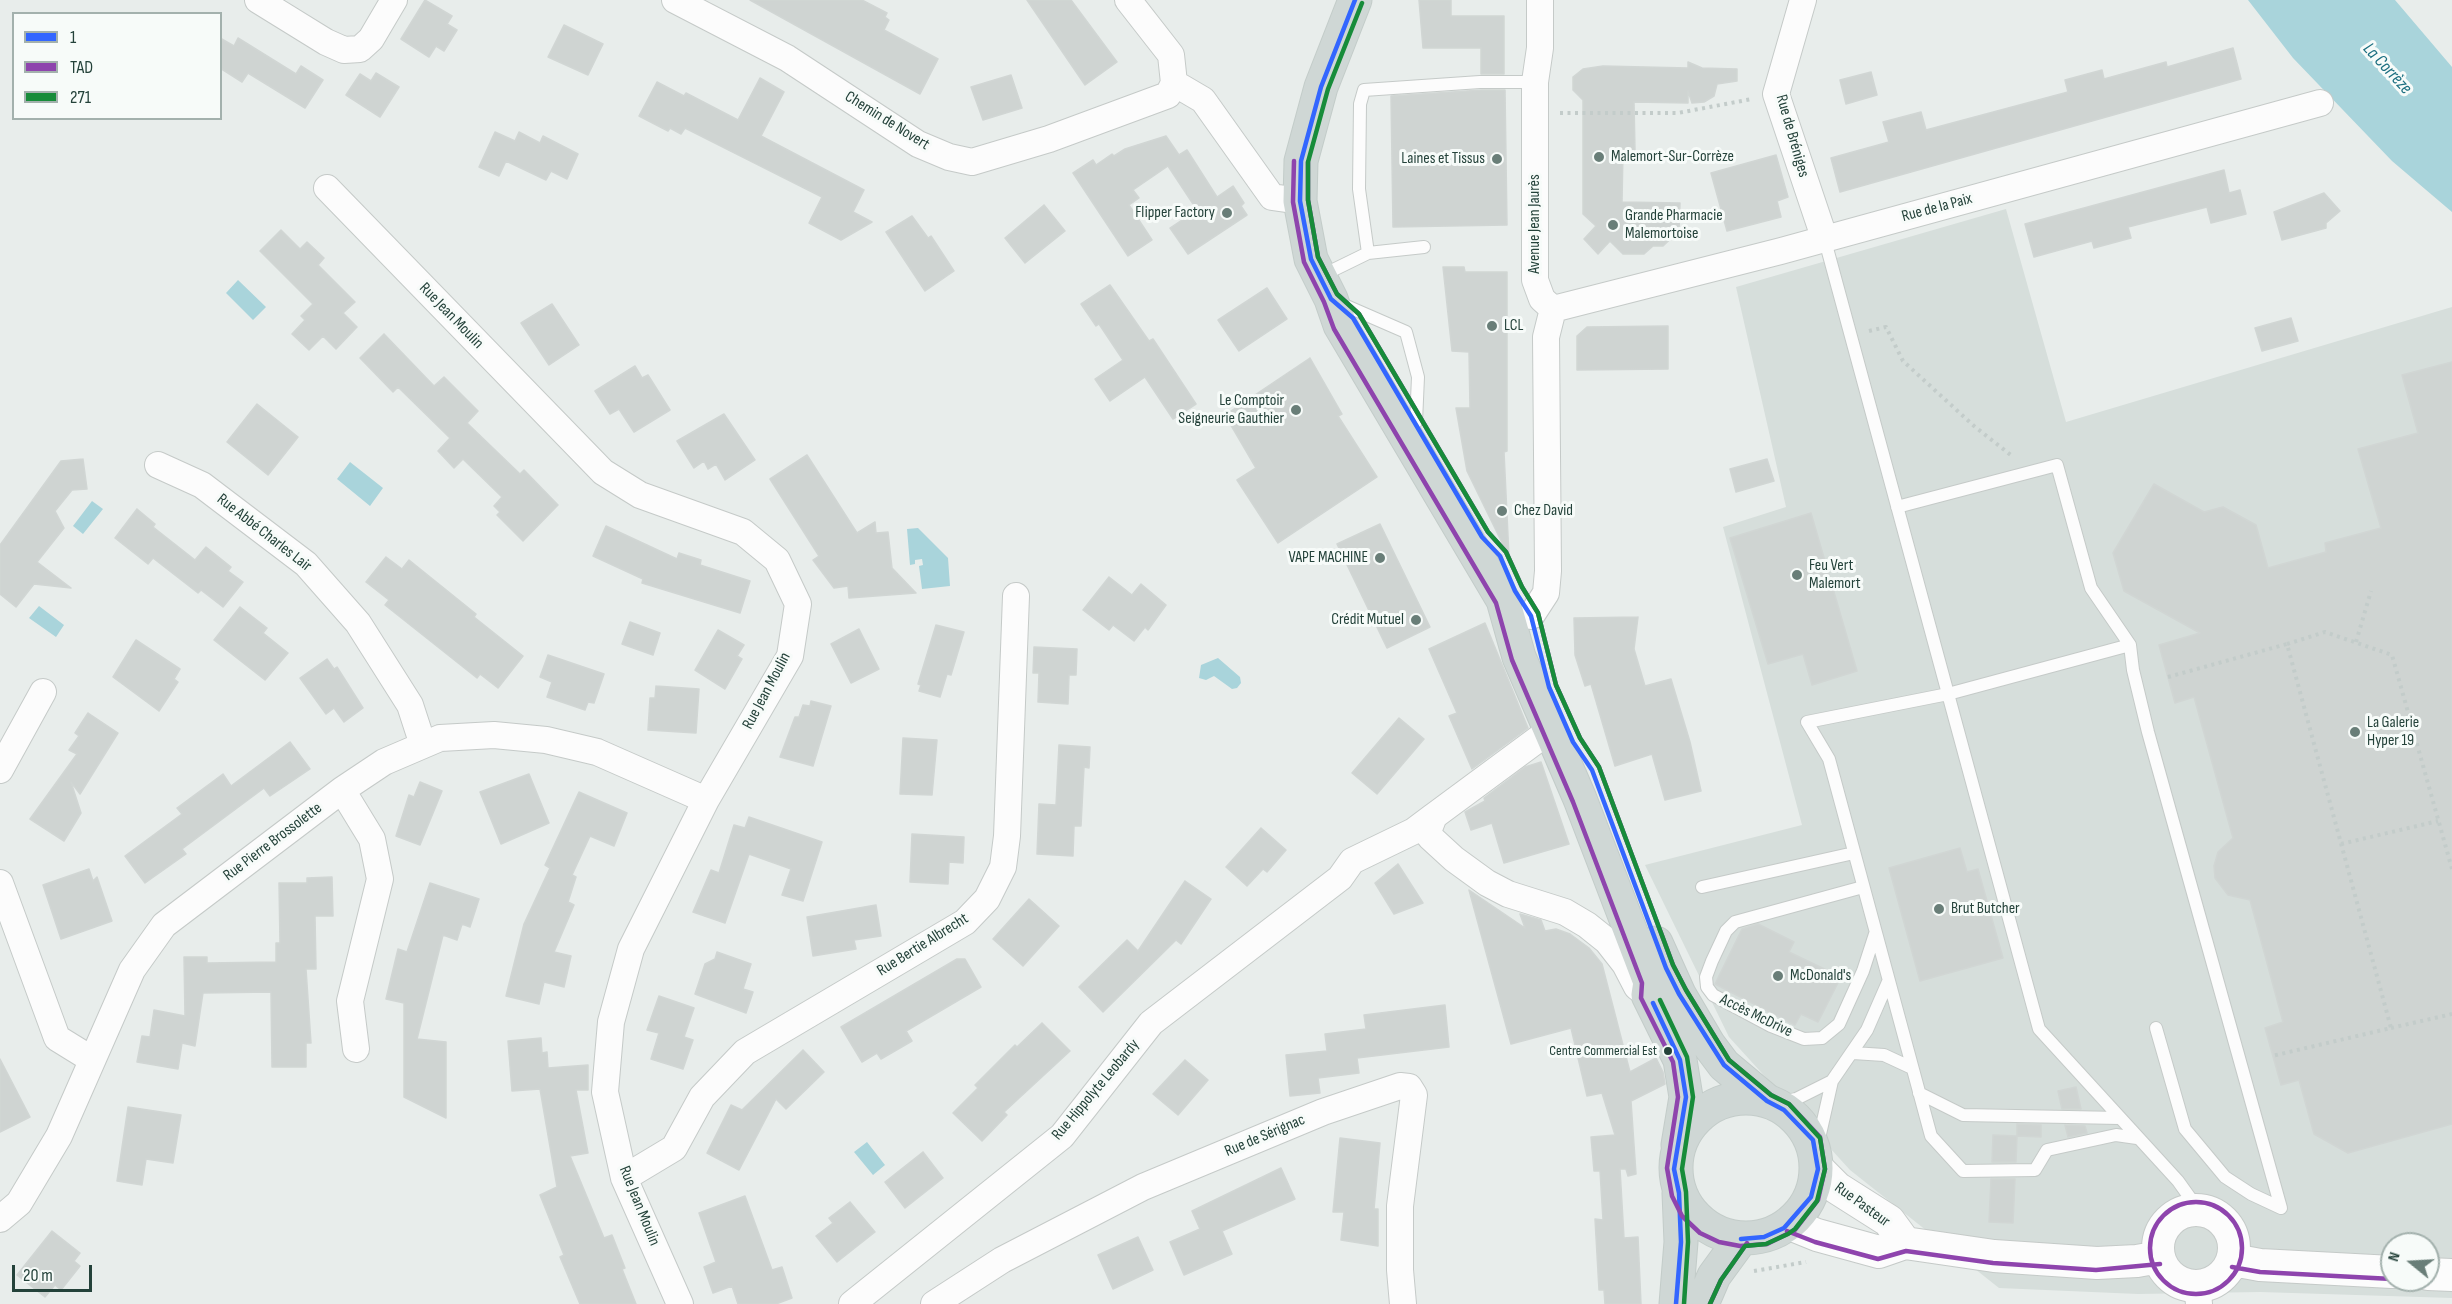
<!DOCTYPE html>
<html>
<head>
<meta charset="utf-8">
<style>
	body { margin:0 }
	#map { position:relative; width:2452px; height:1304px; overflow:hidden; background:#e8edeb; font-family:"Sofia Sans Condensed",sans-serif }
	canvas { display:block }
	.legend { position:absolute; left:12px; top:12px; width:210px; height:108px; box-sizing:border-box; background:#f7fbf9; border:2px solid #a3b1ad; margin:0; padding:8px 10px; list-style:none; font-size:18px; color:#24423a }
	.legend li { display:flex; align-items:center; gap:12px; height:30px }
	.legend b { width:30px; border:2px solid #a3b1ad }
	.north { position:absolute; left:2380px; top:1232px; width:60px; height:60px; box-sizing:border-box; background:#f7fbf9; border:2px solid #a3b1ad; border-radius:50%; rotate:288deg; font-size:16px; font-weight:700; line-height:24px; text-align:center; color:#24423a }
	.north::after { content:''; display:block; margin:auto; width:21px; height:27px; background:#697e78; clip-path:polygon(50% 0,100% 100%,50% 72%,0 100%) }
	.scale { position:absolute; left:12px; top:1265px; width:80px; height:27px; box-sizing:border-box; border:3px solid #24423a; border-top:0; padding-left:8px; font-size:18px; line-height:21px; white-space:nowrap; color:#24423a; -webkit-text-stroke:4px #f7fbf9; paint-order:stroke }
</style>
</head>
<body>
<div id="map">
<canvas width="2452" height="1304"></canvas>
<ul class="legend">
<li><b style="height:8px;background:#36f"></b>1</li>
<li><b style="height:8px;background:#8e44ad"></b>TAD</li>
<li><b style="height:8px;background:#178c3a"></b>271</li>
</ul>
<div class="north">N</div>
<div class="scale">20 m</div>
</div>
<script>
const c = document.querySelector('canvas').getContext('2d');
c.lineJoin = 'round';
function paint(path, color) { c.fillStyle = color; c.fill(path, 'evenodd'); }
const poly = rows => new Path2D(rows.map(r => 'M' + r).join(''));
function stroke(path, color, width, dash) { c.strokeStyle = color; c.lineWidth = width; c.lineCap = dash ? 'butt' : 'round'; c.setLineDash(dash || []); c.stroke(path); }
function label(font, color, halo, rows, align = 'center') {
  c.font = font + ' "Sofia Sans Condensed",sans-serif'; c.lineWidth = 6; c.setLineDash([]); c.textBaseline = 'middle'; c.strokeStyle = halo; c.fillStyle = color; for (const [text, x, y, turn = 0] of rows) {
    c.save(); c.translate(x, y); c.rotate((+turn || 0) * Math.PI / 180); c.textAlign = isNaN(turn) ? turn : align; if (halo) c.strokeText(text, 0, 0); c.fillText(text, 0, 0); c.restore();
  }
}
paint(poly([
	[2006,209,2066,422,2452,307,2452,1298,2260,1292,2138,1294,1999,1288,1850,1170,1729,1037,1645,865,1802,825,1723,527,1786,507,1736,287],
	[2392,1244,2428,1244,2428,1280,2392,1280]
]), '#d6dedb');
paint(poly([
	[2248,0,2395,0,2452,67,2452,212,2392,161,2293,58],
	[238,280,266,307,253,320,226,293],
	[350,462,383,488,370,506,337,479],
	[92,501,103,509,83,534,73,526],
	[918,528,948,558,950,586,922,589,919,566,923,565,922,559,915,560,915,564,910,565,907,529],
	[39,606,64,625,56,637,29,618],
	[1218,658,1240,677,1241,683,1237,688,1232,689,1214,676,1206,680,1199,678,1201,665],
	[867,1142,885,1165,873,1175,854,1152]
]), '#a9d4db');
const building = poly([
	[425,0,452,16,447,24,457,30,444,51,436,46,429,57,401,39,425,0],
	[750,0,862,0,887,13,885,17,889,20,884,30,938,59,920,94,750,0],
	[1027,0,1071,0,1117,62,1085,85,1027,0],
	[1419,0,1451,0,1451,16,1504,16,1504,74,1481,74,1481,48,1423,48,1419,0],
	[564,25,603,44,588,75,548,57,564,25],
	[220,38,234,46,238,38,296,74,301,66,323,80,305,108,248,73,242,82,220,68,220,38],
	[2233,48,2241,79,1840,192,1831,158,1889,142,1883,122,1921,112,1926,130,2068,92,2065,80,2102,70,2104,79,2166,62,2167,67,2233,48],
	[1688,62,1702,68,1737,69,1737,81,1717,84,1714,96,1704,102,1692,103,1688,91,1688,103,1634,102,1635,151,1623,151,1622,202,1680,203,1679,231,1663,246,1653,246,1644,254,1623,254,1610,241,1598,254,1584,239,1596,226,1583,214,1583,100,1573,90,1573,77,1583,69,1603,66,1688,68,1688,62],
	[1871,72,1877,95,1846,104,1840,80,1871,72],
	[376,73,399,87,380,117,346,95,360,74,371,81,376,73],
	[1011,75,1022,108,983,120,971,87,1011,75],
	[760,78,784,92,761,136,864,190,853,212,872,222,841,240,809,223,822,197,685,128,681,134,670,128,668,131,639,116,657,82,684,96,686,93,738,120,760,78],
	[1482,90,1505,90,1507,225,1393,227,1391,96,1482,90],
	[495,132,515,141,519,132,540,143,543,136,578,154,567,179,551,171,546,180,506,161,499,176,479,167,495,132],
	[1166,136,1179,155,1187,150,1217,197,1233,186,1244,203,1241,206,1247,215,1188,254,1170,228,1197,210,1168,166,1133,190,1139,198,1129,205,1152,240,1128,256,1073,173,1093,160,1096,165,1112,154,1114,156,1125,149,1166,136],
	[1776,155,1788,197,1777,201,1781,217,1727,231,1711,173,1776,155],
	[2224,170,2229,193,2240,190,2246,214,2211,223,2207,207,2128,227,2131,238,2094,248,2092,241,2034,257,2025,224,2224,170],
	[2324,193,2340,211,2326,223,2326,228,2282,240,2274,212,2324,193],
	[1044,205,1065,231,1025,263,1005,238,1044,205],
	[912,216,928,238,931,236,954,271,925,291,886,232,912,216],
	[281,230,300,249,307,242,324,258,318,265,355,302,343,313,357,327,336,349,323,336,309,350,292,334,305,320,301,316,313,304,260,251,281,230],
	[1443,267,1464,267,1465,272,1507,272,1507,451,1504,452,1509,557,1467,471,1456,408,1470,408,1469,352,1452,351,1443,267],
	[1110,285,1149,341,1153,339,1196,404,1173,419,1145,377,1110,401,1095,379,1123,360,1099,324,1096,326,1081,304,1110,285],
	[1267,288,1287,319,1239,351,1218,320,1267,288],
	[552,304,579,345,549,365,521,323,552,304],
	[2291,318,2298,341,2262,351,2255,328,2291,318],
	[1668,326,1668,369,1577,370,1577,336,1587,327,1668,326],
	[384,334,434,386,444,377,478,411,467,423,520,474,524,470,558,505,523,541,497,515,500,512,494,506,502,497,463,459,454,468,438,451,450,438,398,387,393,392,360,358,384,334],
	[1310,358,1342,414,1338,416,1377,477,1278,543,1237,480,1256,468,1225,415,1310,358],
	[2452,362,2452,1124,2348,1153,2314,1134,2299,1080,2281,1085,2265,1028,2283,1022,2250,900,2228,895,2215,878,2214,866,2218,852,2233,838,2194,697,2175,703,2159,645,2200,633,2124,591,2113,553,2154,484,2204,512,2223,507,2256,525,2268,568,2326,552,2325,543,2381,528,2358,449,2418,433,2402,375,2452,362],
	[635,366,642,378,648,375,670,410,634,432,619,409,610,414,595,391,635,366],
	[257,404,298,437,268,475,227,442,257,404],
	[724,414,755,460,725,480,716,464,708,469,704,461,694,468,677,441,724,414],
	[807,455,857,533,875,522,876,533,888,532,892,568,916,593,849,598,848,586,834,588,813,560,819,556,770,479,807,455],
	[83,459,87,489,72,490,55,511,64,528,37,562,71,588,34,584,16,607,0,594,0,545,61,461,83,459],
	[1767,459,1774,481,1736,492,1730,469,1767,459],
	[137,509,155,524,153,527,195,560,206,547,231,567,228,571,243,582,223,607,201,590,198,593,153,558,148,564,115,538,137,509],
	[1811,513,1857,671,1812,685,1803,654,1768,664,1730,538,1811,513],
	[1380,524,1430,627,1387,648,1337,544,1380,524],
	[606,526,677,559,679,553,701,560,700,565,750,581,740,613,642,583,643,579,593,556,606,526],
	[386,557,402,569,409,560,476,614,474,617,523,656,498,688,480,674,477,678,385,605,389,600,366,582,386,557],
	[1109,577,1132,595,1141,584,1166,605,1148,630,1145,627,1134,641,1113,625,1109,630,1083,610,1109,577],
	[240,607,267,628,263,633,288,653,265,680,214,640,240,607],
	[1638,617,1634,649,1645,686,1671,679,1690,742,1701,791,1665,800,1652,754,1615,766,1591,684,1585,686,1575,655,1574,618,1638,617],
	[630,622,660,633,653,655,622,644,630,622],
	[1485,623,1528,728,1472,769,1449,716,1457,713,1429,649,1485,623],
	[936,625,964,632,951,675,947,674,940,697,919,691,921,685,918,684,936,625],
	[859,629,879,669,851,683,831,644,859,629],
	[718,630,744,645,737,656,742,659,725,689,695,670,718,630],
	[136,640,180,669,174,679,178,682,159,711,113,677,136,640],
	[1034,647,1077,649,1076,675,1069,675,1068,704,1038,702,1039,673,1033,673,1034,647],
	[548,655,604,674,594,703,588,702,585,710,547,697,552,682,540,677,548,655],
	[327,659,334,669,337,667,363,708,344,722,334,708,326,714,300,678,327,659],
	[656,686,699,689,696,733,648,730,650,698,655,698,656,686],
	[811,701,831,706,813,766,780,757,795,717,799,717,803,705,810,706,811,701],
	[88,713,118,733,80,794,71,782,81,813,64,841,30,819,77,754,69,750,79,736,75,733,88,713],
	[1399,718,1424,739,1377,794,1352,773,1399,718],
	[903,738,937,740,932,795,900,794,903,738],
	[290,742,310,769,270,796,264,788,182,849,186,854,145,883,125,856,182,814,177,808,223,774,231,786,290,742],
	[1059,745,1090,747,1089,768,1084,767,1081,826,1074,826,1073,856,1037,854,1039,804,1056,805,1059,745],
	[1541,762,1569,844,1504,863,1492,823,1471,830,1465,812,1485,801,1484,798,1525,767,1541,762],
	[529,774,549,823,501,844,480,792,529,774],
	[420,782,442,791,420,845,396,836,409,795,414,797,420,782],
	[579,792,627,813,614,846,590,836,572,875,576,877,568,902,574,905,554,952,571,956,564,987,544,982,539,1004,506,996,524,924,550,868,545,865,579,792],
	[749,817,822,842,803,901,782,895,791,869,749,854,725,923,693,912,711,870,719,873,734,825,745,828,749,817],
	[1261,828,1286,850,1267,872,1263,869,1247,886,1226,867,1261,828],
	[912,834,964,837,963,863,949,862,948,884,910,882,912,834],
	[1960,848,1967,872,1978,869,2003,958,1920,981,1889,868,1960,848],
	[1398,864,1423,903,1394,914,1375,883,1398,864],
	[89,869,93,881,97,877,112,921,61,939,43,885,89,869],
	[332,877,333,916,315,916,316,969,306,969,311,1043,306,1043,306,1067,272,1067,271,992,203,993,195,1046,182,1043,178,1069,137,1062,142,1036,150,1037,154,1010,185,1016,184,957,207,957,207,963,276,962,276,943,280,943,279,883,307,883,307,878,332,877],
	[1185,881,1211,899,1181,944,1176,940,1103,1012,1079,987,1127,940,1138,951,1185,881],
	[430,883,479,899,470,927,462,924,457,940,443,935,417,1039,446,1042,446,1118,404,1097,404,1003,386,999,398,949,407,952,430,883],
	[1469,890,1525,928,1520,914,1541,920,1545,931,1556,929,1570,934,1589,948,1602,964,1630,1072,1656,1058,1663,1072,1665,1084,1631,1101,1636,1174,1628,1176,1626,1169,1620,1169,1624,1238,1638,1237,1641,1304,1605,1304,1604,1290,1599,1290,1595,1219,1603,1220,1600,1171,1594,1171,1591,1137,1615,1135,1602,1093,1587,1096,1571,1028,1511,1044,1469,890],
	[1029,899,1059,926,1023,966,993,939,1029,899],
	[876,905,881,936,854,940,856,949,813,956,807,917,876,905],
	[1758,924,1794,942,1789,952,1841,977,1818,1022,1801,1014,1795,1025,1715,984,1742,929,1758,924],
	[717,952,751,964,743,989,753,992,746,1013,695,994,705,964,715,959,717,952],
	[957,959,965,959,981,987,906,1031,912,1041,881,1059,877,1053,862,1062,841,1027,957,959],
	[659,996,694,1008,684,1037,693,1040,683,1069,651,1059,659,1033,647,1030,659,996],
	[1445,1005,1449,1047,1357,1058,1359,1073,1318,1078,1320,1093,1290,1096,1286,1055,1327,1051,1325,1034,1366,1029,1364,1015,1445,1005],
	[1042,1023,1070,1051,1004,1112,1007,1115,982,1141,953,1113,978,1088,975,1085,1015,1045,1017,1047,1042,1023],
	[541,1038,542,1053,547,1052,548,1068,588,1065,588,1090,576,1090,588,1153,570,1156,604,1238,612,1235,625,1268,622,1269,636,1304,580,1304,560,1257,564,1255,540,1195,557,1187,540,1089,512,1091,508,1041,541,1038],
	[803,1050,824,1072,786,1109,776,1099,739,1170,707,1153,731,1105,742,1110,803,1050],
	[0,1059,30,1117,0,1132,0,1059],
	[1185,1060,1208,1080,1178,1115,1153,1094,1185,1060],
	[2076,1087,2081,1109,2062,1109,2058,1091,2076,1087],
	[128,1107,181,1115,173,1163,146,1159,142,1185,117,1181,128,1107],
	[2017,1124,2041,1125,2041,1137,2017,1136,2017,1124],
	[2065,1125,2085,1126,2087,1133,2068,1137,2065,1125],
	[1993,1135,2017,1136,2016,1162,1992,1162,1993,1135],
	[1340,1138,1380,1143,1374,1209,1378,1209,1378,1246,1341,1240,1344,1212,1333,1212,1340,1138],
	[923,1152,943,1178,905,1208,885,1182,923,1152],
	[1281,1168,1295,1199,1222,1231,1232,1254,1184,1275,1170,1242,1200,1229,1192,1211,1281,1168],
	[1991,1179,2015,1179,2013,1223,1989,1222,1991,1179],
	[745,1196,772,1270,782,1267,792,1298,776,1304,738,1304,732,1286,713,1293,704,1267,716,1262,699,1213,745,1196],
	[850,1202,875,1232,837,1262,816,1236,833,1223,829,1218,850,1202],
	[52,1231,80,1253,74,1261,80,1266,61,1290,55,1285,45,1297,17,1275,52,1231],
	[1138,1237,1153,1270,1113,1289,1098,1255,1138,1237]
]);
paint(building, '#cfd4d2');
stroke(building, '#d1d6d4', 1.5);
const service = poly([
	[1824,237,2039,1029,2178,1181,2198,1209],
	[1368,253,1424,247],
	[1321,276,1368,253,1359,189,1360,104,1364,90,1480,82,1535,82],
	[1337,302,1406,332,1418,377,1416,422],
	[1897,507,2057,465,2091,588,2130,645,2133,670,2148,732,2281,1208],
	[2130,645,1948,694,1807,722,1829,759,1931,1136,1963,1171,2035,1170,2047,1150,2116,1135,2137,1138],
	[1702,887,1854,853],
	[1863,887,1735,922,1726,931,1712,961,1706,977,1707,987,1713,995,1771,1026,1804,1039,1822,1038,1839,1024,1863,971,1875,934],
	[2156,1028,2185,1129,2225,1177,2251,1194,2281,1208],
	[1853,1053,1884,1055,1912,1068],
	[1919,1093,1963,1115,2120,1118],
	[1771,1104,1796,1099,1832,1081],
	[1816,1152,1832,1081,1867,1030,1888,982]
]);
const minor = poly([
	[258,0,326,42,344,50,360,49,371,39,394,0],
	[675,0,787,58,918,144,949,157,972,162,1049,139,1168,95,1174,83],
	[1128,0,1171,55,1174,83],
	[1540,0,1540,48,1535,82,1535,280,1542,299,1553,309],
	[1803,0,1776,94,1824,237],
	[1174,83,1203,100,1272,197,1300,201],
	[327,188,603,472,640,495,743,532,777,560,798,604,790,656,706,800,631,949,611,1022,605,1092,624,1178,680,1304],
	[1553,309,1781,251,2320,103],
	[158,465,202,485,306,564,358,623,410,705,423,745],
	[1531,616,1546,593,1548,571,1546,337,1553,309],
	[1549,731,1434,816,1429,829,1430,837,1454,859,1487,883,1508,894,1565,912,1587,925,1607,941,1625,964,1637,987,1648,995],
	[0,770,43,692],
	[342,790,372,839,380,879,350,1001,356,1049],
	[0,883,57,1038,91,1059],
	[624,1178,674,1148,702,1097,745,1052,965,922,987,899,1003,867,1007,836,1016,596],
	[0,1219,19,1203,59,1136,132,970,164,925,342,790,384,762,440,738,494,735,546,740,597,752,706,800],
	[2197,1286,2199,1304],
	[852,1304,1062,1136,1151,1023,1340,878,1352,861,1414,831,1434,816],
	[934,1304,1002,1260,1143,1187,1323,1112,1400,1086,1409,1087,1414,1095,1400,1206,1400,1270,1403,1304]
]);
const tertiary = poly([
	[1818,1169,1837,1188,1889,1221,1905,1243],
	'2158 1248a38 38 0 1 1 76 0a38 38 0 1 1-76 0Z',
	[1790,1224,1817,1235,1879,1252,1905,1243,1994,1256,2097,1263,2137,1261,2159,1257],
	[2233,1260,2260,1265,2392,1272],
	[2428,1274,2452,1275]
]);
const primary = poly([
	[1355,0,1321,87,1301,161,1300,201,1311,259,1331,299,1340,325,1503,600,1519,657,1580,799,1650,982,1648,995,1680,1060,1686,1097,1678,1145],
	[1656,943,1679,994,1709,1045,1724,1065,1767,1101],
	'1676 1168a70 70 0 1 1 140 0a70 70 0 1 1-140 0Z',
	[1676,1304,1681,1242,1679,1193],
	[1702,1304,1714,1276,1741,1239]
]);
stroke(service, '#c5cac8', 14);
stroke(minor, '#c5cac8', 28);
stroke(tertiary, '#c5cac8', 34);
stroke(primary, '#c3ccc9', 35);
stroke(poly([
	[1560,113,1678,113,1752,99],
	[1869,331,1886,327,1903,361,1974,426,2012,456],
	[2356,642,2371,591],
	[2287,644,2325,632,2392,655,2452,869],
	[2168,677,2287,644,2391,1028,2272,1056],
	[2341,844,2438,821],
	[2391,1028,2452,1014],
	[1754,1271,1806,1262]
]), '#c3ccca', 4, [3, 4.5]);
stroke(service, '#fcfcfc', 12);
stroke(minor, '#fcfcfc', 26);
stroke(tertiary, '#fcfcfc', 32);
stroke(primary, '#cfd7d5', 33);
stroke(poly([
	[1355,0,1321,87,1301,161,1300,201,1311,259,1331,299,1353,318,1482,537,1500,556,1515,591,1531,616,1549,687,1573,742,1592,770,1666,968,1679,994,1724,1065,1767,1101,1784,1110,1813,1140,1818,1169,1811,1197,1784,1228,1764,1237,1741,1239],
	[1653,1003,1680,1060,1686,1097,1674,1169,1679,1193,1681,1242,1676,1304]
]), '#36f', 4.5);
stroke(poly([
	[1294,161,1293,202,1304,262,1324,302,1334,329,1496,603,1512,660,1573,802,1642,983,1641,998,1673,1062,1678,1097,1667,1168,1672,1196,1682,1216,1700,1233,1719,1242,1740,1246,1767,1244,1795,1230,1818,1200,1825,1169,1820,1137,1789,1104,1771,1095,1729,1060,1686,990,1673,965,1599,767,1580,738,1556,685,1538,613,1522,587,1506,552,1488,532,1359,314,1337,294,1318,257,1308,200,1308,162],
	'2150 1248a46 46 0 1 1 92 0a46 46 0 1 1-92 0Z',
	[1787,1231,1815,1242,1878,1259,1906,1251,1993,1263,2096,1270,2160,1264],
	[2232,1267,2260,1272,2392,1279],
	[1710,1304,1721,1280,1747,1243]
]), '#8e44ad', 4.5);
stroke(poly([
	[1362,3,1328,89,1308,162,1308,200,1318,257,1337,294,1359,314,1488,532,1506,552,1522,587,1538,613,1556,685,1580,738,1599,767,1673,965,1686,990,1729,1060,1771,1095,1789,1104,1820,1138,1825,1169,1817,1201,1795,1229,1788,1234,1766,1244,1745,1246,1721,1280,1710,1304],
	[1660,1000,1687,1057,1693,1097,1682,1169,1686,1192,1688,1242,1684,1304]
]), '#178c3a', 4.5);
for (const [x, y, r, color] of [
	[1599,157,6,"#697e78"],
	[1497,159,6,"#697e78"],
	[1227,213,6,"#697e78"],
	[1613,225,6,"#697e78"],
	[1492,326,6,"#697e78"],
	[1296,410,6,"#697e78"],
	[1502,511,6,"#697e78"],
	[1380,558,6,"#697e78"],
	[1797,575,6,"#697e78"],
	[1416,620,6,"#697e78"],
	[2355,732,6,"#697e78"],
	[1939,909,6,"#697e78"],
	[1778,976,6,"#697e78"],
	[1668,1051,5,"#24423a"]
]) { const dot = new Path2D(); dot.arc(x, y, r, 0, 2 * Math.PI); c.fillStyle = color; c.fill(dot); stroke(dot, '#f7fbf9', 2); }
label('14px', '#24423a', '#f7fbf9', [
	["Centre Commercial Est",1657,1051]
], 'right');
label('16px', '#24423a', '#f7fbf9', [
	["Chemin de Novert",887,121,32],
	["Rue de Bréniges",1792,136,74],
	["Rue de la Paix",1937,208,-15],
	["Avenue Jean Jaurès",1535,224,-90],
	["Rue Jean Moulin",451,316,46],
	["Rue Abbé Charles Lair",264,533,38],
	["Rue Jean Moulin",767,691,-62],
	["Rue Pierre Brossolette",273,842,-37],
	["Rue Bertie Albrecht",923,945,-32],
	["Accès McDrive",1756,1016,26],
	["Rue Hippolyte Leobardy",1096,1090,-50],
	["Rue de Sérignac",1265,1136,-23],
	["Rue Pasteur",1862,1205,36],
	["Rue Jean Moulin",639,1206,68]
]);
label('16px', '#24423a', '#f7fbf9', [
	["Malemort-Sur-Corrèze",1611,157],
	["Laines et Tissus",1485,159,"right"],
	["Flipper Factory",1215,213,"right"],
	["Grande Pharmacie",1625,216],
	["Malemortoise",1625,234],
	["LCL",1504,326],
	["Le Comptoir",1284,401,"right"],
	["Seigneurie Gauthier",1284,419,"right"],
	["Chez David",1514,511],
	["VAPE MACHINE",1368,558,"right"],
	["Feu Vert",1809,566],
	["Malemort",1809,584],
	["Crédit Mutuel",1404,620,"right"],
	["La Galerie",2367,723],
	["Hyper 19",2367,741],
	["Brut Butcher",1951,909],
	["McDonald's",1790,976]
], 'left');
label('italic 18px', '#1c6f80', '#f7fbf9', [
	["La Corrèze",2387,69,47]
]);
</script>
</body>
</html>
